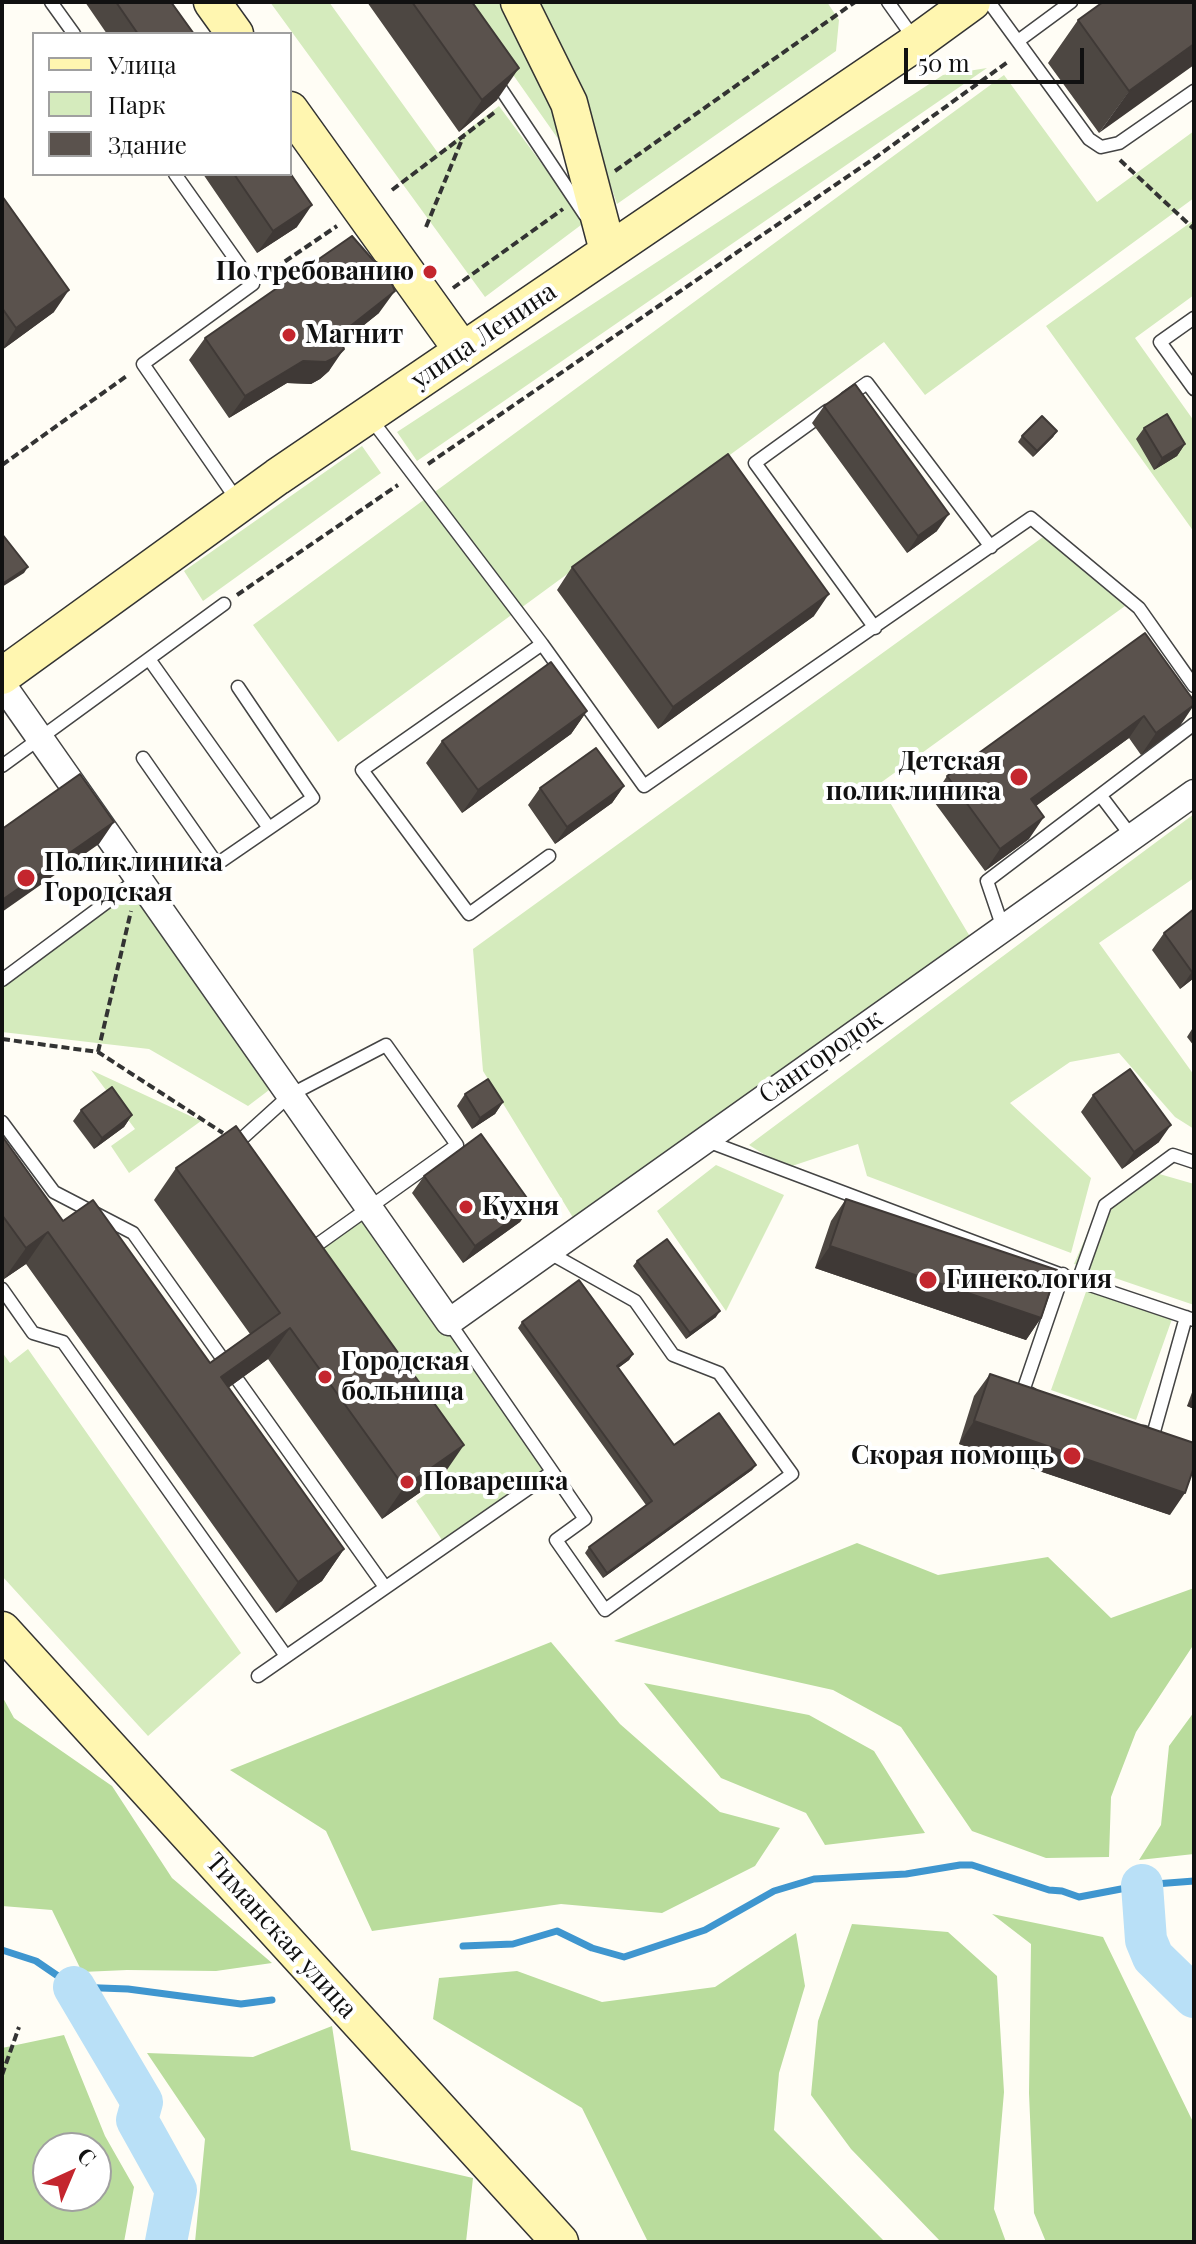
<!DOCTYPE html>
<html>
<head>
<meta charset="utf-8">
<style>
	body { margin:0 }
	#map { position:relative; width:1196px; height:2244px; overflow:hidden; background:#fffdf5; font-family:"Playfair Display",serif }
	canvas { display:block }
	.frame { position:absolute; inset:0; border:4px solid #111; pointer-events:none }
	.legend { position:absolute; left:32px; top:32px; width:260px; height:144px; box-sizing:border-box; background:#fff; border:2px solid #a0a0a0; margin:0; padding:10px 14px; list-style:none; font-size:24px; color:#111 }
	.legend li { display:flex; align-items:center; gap:16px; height:40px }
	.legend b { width:40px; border:2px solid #a0a0a0 }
	.north { position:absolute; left:32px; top:2132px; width:80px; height:80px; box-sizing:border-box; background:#fff; border:2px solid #a0a0a0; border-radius:50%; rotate:44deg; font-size:22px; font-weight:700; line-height:32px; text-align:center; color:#111 }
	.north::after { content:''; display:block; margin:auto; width:28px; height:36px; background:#c4262e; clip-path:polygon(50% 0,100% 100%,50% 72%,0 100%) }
	.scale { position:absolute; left:904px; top:48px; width:180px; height:36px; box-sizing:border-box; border:4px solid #111; border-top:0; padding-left:10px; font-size:24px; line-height:28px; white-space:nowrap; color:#111; -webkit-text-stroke:6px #fff; paint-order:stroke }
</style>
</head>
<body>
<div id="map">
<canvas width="1196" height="2244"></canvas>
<div class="frame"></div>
<ul class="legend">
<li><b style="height:10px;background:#fff6b0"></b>Улица</li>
<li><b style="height:22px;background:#d5ebbd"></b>Парк</li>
<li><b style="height:22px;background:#5a524d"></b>Здание</li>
</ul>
<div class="north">С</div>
<div class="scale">50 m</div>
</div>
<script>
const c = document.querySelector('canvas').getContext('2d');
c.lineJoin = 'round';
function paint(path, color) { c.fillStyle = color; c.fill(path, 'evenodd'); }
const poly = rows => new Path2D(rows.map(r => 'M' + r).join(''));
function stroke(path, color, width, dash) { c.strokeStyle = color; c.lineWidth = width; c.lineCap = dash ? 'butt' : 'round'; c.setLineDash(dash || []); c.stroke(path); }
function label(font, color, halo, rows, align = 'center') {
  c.font = font + ' "Playfair Display",serif'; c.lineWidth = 8; c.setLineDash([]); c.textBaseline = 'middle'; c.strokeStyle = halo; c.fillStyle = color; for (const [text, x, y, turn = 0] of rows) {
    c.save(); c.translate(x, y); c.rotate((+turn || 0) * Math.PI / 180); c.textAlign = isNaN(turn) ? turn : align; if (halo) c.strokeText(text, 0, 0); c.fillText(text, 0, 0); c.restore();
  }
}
paint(poly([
	[270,2,329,2,438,153,499,106,585,222,485,297],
	[462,2,502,2,544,78,561,143],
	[531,2,827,2,839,20,836,51,617,204,580,97],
	[987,68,417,461,397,432,943,75],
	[1004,75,1097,202,1194,131,1194,198,925,395,884,342,338,742,253,625],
	[1194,220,1194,295,1135,338,1194,421,1194,532,1046,326],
	[362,446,381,473,203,601,184,571],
	[1043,537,1125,606,879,784,975,945,580,1229,483,1071,473,949],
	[1194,814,1194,878,1099,943,1194,1075,1194,1129,1175,1117,1119,1053,1070,1062,1010,1103,1091,1178,1071,1253,867,1176,858,1144,786,1168,749,1145],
	[137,887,277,1084,248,1106,149,1049,2,1032,2,987],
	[91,1070,201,1121,129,1173,111,1146,135,1129],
	[716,1165,784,1195,726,1311,657,1211],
	[1149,1171,1194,1184,1194,1305,1074,1264,1098,1209],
	[366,1211,547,1472,444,1543,416,1501,451,1476,300,1257],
	[1087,1289,1172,1319,1136,1420,1051,1390],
	[28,1349,241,1653,148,1736,2,1576,2,1352,10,1363]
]), '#d5ebbd');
paint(poly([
	[857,1543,938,1575,1048,1557,1111,1618,1194,1588,1194,1644,1136,1732,1111,1797,1109,1857,1046,1858,972,1831,901,1727,833,1690,614,1641],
	[551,1642,620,1724,720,1812,780,1828,755,1866,662,1913,561,1904,372,1931,326,1831,230,1770],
	[644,1683,809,1715,874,1751,925,1833,825,1845,806,1813,721,1778],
	[2,1696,14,1718,112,1786,172,1878,272,1963,216,1971,127,1970,82,1972,52,1910,2,1906],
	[1194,1712,1194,1854,1139,1860,1161,1825,1169,1746],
	[992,1914,1103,1937,1194,2124,1194,2242,1046,2242,1034,2213,1029,2093,1031,1944],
	[852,1924,948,1932,997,1976,1004,2092,994,2209,1006,2242,941,2242,851,2149,811,2095,818,2021],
	[796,1933,805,1986,779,2073,774,2130,885,2242,648,2242,582,2108,433,2019,439,1978,517,1971,602,2002,715,1987],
	[332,2026,351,2150,473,2178,466,2242,195,2242,205,2139,147,2053,253,2057],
	[64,2035,105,2136,134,2187,124,2242,2,2242,2,2048],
	[48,2148,96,2148,96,2196,48,2196]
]), '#b9dc9c');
stroke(poly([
	[463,1946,513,1944,557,1931,592,1948,624,1957,705,1930,774,1891,814,1879,906,1874,960,1865,972,1865,1049,1890,1062,1891,1079,1897,1142,1885,1194,1881],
	[2,1950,36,1961,74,1987,128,1989,241,2004,272,2000]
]), '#3f96cf', 7);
stroke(poly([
	[1142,1885,1146,1940,1153,1957,1194,1997],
	[74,1987,142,2102,137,2120,176,2190,166,2242]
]), '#b9e0f7', 42);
const lane = poly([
	[51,2,74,34],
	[888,2,915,40],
	[989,2,1089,139,1101,147,1119,143,1194,91],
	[1018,41,1071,2],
	[495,80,585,215],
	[175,174,253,284,143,364,237,500],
	[1194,318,1160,342,1194,389],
	[846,398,867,383,991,547],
	[827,411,755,463,875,628],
	[371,419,542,644,644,786,1031,518,1139,608,1194,686],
	[542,644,362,770,469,914,549,856],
	[149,659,269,828],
	[143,758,217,864,313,798,238,687],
	[2,766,224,604],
	[1101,796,1132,837],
	[1003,928,987,881,1194,724],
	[2,980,138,879],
	[386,1045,457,1145,314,1247,237,1143,290,1095,386,1045],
	[2,1122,54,1192,133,1233,385,1587],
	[707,1141,1078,1281,1194,1320],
	[1078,1281,1105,1205,1173,1155,1194,1162],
	[2,1289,33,1333,63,1342,286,1656],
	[449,1322,585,1519,556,1540,605,1610,792,1474,719,1373,673,1355,635,1301,548,1252],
	[1031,1394,1023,1391,1063,1274],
	[1143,1432,1153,1435,1186,1317],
	[258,1676,552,1472]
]);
const street = poly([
	[2,684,449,1322,1194,793]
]);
const secondary = poly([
	[212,2,235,34],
	[519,2,569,103,608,251],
	[290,110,462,350],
	[2,676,277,477,917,42,972,2],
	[2,1630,560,2242]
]);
stroke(lane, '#444', 15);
stroke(street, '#444', 29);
stroke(secondary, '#333', 39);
stroke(poly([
	[1120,160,1194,229],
	[615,171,855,2],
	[392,190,495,112],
	[426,227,463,137],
	[265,275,337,226],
	[453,288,563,209],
	[428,464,879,155,1009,61],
	[2,465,128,375],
	[237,595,398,485],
	[2,1039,98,1052,223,1133],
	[98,1052,131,911],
	[2,2075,19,2027]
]), '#333', 4, [8, 4]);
stroke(lane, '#fff', 12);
stroke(street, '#fff', 26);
stroke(secondary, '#fff6b0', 36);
paint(poly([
	[85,2,171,2,194,34,107,34],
	[367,2,472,2,497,100,459,132],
	[1194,2,1099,133,1048,63,1078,20],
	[203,174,290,174,297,227,257,253],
	[2,196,54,312,2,350],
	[379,313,342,343,329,371,320,379,311,384,287,383,229,418,189,360,205,338],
	[824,406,937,531,907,553,812,423],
	[1144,428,1185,444,1177,456,1154,470,1136,439],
	[1057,431,1053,437,1033,457,1018,442,1022,436],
	[572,567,814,616,658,729,557,590],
	[1145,633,1180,726,1141,755,1129,738,1036,806,1029,839,985,871,932,799,947,776],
	[587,711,571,734,462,813,426,763,442,741],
	[624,786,612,803,555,844,528,805,540,788],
	[1194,909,1194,978,1180,989,1152,950,1164,933],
	[1194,1026,1194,1046,1187,1037],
	[465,1094,503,1102,495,1114,472,1129,457,1106],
	[1093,1095,1159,1142,1122,1169,1081,1112],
	[81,1110,132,1115,124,1127,94,1149,73,1121],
	[2,1136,63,1221,210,1363,250,1334,154,1200,176,1168,442,1477,382,1519,268,1359,228,1388,344,1549,322,1581,276,1613,26,1264,4,1279,2,1277],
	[424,1176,532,1205,520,1222,463,1263,412,1193],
	[846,1199,1041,1318,1026,1340,815,1268,831,1221],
	[637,1261,716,1317,686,1339,633,1266],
	[522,1322,633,1354,629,1360,618,1368,674,1445,756,1465,752,1470,603,1578,585,1553,589,1547,646,1505,518,1328],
	[990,1374,1170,1515,959,1444,974,1396],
	[1194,1387,1194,1409,1187,1406]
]), '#4d4742');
paint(poly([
	[1194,44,1194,65,1099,133,1129,91],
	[519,68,497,100,459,132,482,100],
	[312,205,297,227,257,253,273,231],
	[69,290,54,312,2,350,16,328],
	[395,291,379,313,323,357,339,335],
	[344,349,329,371,320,379,311,384,287,383,229,418,245,396,303,361],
	[1057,431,1053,437,1033,457,1037,451],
	[1185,444,1177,456,1154,470,1162,458],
	[949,514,937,531,907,553,918,536],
	[28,567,24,573,2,587,2,584],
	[829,594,814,616,658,729,673,707],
	[1194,705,1180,726,1141,755,1156,733],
	[587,711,571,734,462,813,478,790],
	[1144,716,1129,738,1015,821,1031,799],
	[624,786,612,803,555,844,567,827],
	[1044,817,1029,839,985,871,1000,849],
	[114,822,99,844,2,912,2,900],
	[1194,970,1194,978,1180,989,1192,972],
	[503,1102,495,1114,472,1129,480,1118],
	[132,1115,124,1127,94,1149,102,1138],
	[1171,1125,1159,1142,1122,1169,1134,1152],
	[532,1205,520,1222,463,1263,475,1246],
	[48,1232,26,1264,4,1279,26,1248],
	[830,1246,1041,1318,1026,1340,815,1268],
	[720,1311,716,1317,686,1339,690,1333],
	[290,1328,268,1359,199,1409,221,1377],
	[633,1354,629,1360,613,1372,617,1366],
	[1194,1397,1194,1409,1187,1406],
	[974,1421,1185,1493,1170,1515,959,1444],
	[464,1445,442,1477,382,1519,404,1487],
	[756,1465,752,1470,603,1578,607,1573],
	[344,1549,322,1581,276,1613,298,1582]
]), '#3f3936');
const building = poly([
	[116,2,171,2,194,34,138,34,116,2],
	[412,2,472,2,519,68,482,100,412,2],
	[1103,2,1194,2,1194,44,1129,91,1078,20,1103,2],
	[290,173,312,205,273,231,234,174,290,173],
	[2,196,69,290,16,328,2,308,2,196],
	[352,236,373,260,383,266,394,279,392,284,395,291,339,335,344,349,336,357,326,362,303,361,245,396,205,338,352,236],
	[855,384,949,514,918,536,824,406,855,384],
	[1167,414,1185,444,1162,458,1144,428,1167,414],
	[1042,416,1057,431,1037,451,1022,436,1042,416],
	[728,454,829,594,673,707,572,567,728,454],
	[2,534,28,567,2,584,2,534],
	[1145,633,1194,701,1194,705,1156,733,1144,716,1031,799,1044,817,1000,849,947,776,1145,633],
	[551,662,587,711,478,790,442,741,551,662],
	[596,748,624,786,567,827,540,788,596,748],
	[80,774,114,822,2,900,2,829,80,774],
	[1194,909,1194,970,1192,972,1164,933,1194,909],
	[1130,1069,1171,1125,1134,1152,1093,1095,1130,1069],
	[488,1079,503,1102,480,1118,465,1094,488,1079],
	[112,1087,132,1115,102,1138,81,1110,112,1087],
	[236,1126,464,1445,404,1487,290,1328,221,1377,344,1549,298,1582,48,1232,26,1248,2,1215,2,1136,63,1221,93,1200,210,1363,280,1313,176,1168,236,1126],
	[481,1134,532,1205,475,1246,424,1176,481,1134],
	[846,1199,1057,1270,1041,1318,830,1246,846,1199],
	[667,1239,720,1311,690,1333,637,1261,667,1239],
	[579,1280,633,1354,617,1366,674,1445,719,1413,756,1465,607,1573,589,1547,652,1501,522,1322,579,1280],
	[990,1374,1194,1443,1194,1467,1185,1493,974,1421,990,1374]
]);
paint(building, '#5a524d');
stroke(building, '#3f3936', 2);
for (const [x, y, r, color] of [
	[430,272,8,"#c4262e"],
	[289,335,8,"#c4262e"],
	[1019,777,10,"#c4262e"],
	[26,878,10,"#c4262e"],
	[466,1207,8,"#c4262e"],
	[928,1280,10,"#c4262e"],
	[325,1377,8,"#c4262e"],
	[1072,1456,10,"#c4262e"],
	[407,1482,8,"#c4262e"]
]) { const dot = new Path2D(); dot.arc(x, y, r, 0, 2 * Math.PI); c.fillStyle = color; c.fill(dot); stroke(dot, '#fff', 3); }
label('bold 26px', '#111', '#fff', [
	["По требованию",414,272,"right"],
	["Магнит",305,335],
	["Детская",1001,762,"right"],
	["поликлиника",1001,792,"right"],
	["Поликлиника",44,863],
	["Городская",44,893],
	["Кухня",482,1207],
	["Гинекология",946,1280],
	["Городская",341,1362],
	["больница",341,1392],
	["Скорая помощь",1054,1456,"right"],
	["Поварешка",423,1482]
], 'left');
label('26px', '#111', '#fff', [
	["улица Ленина",484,336,-34],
	["Сангородок",821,1057,-35],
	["Тиманская улица",281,1936,48]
]);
</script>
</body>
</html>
